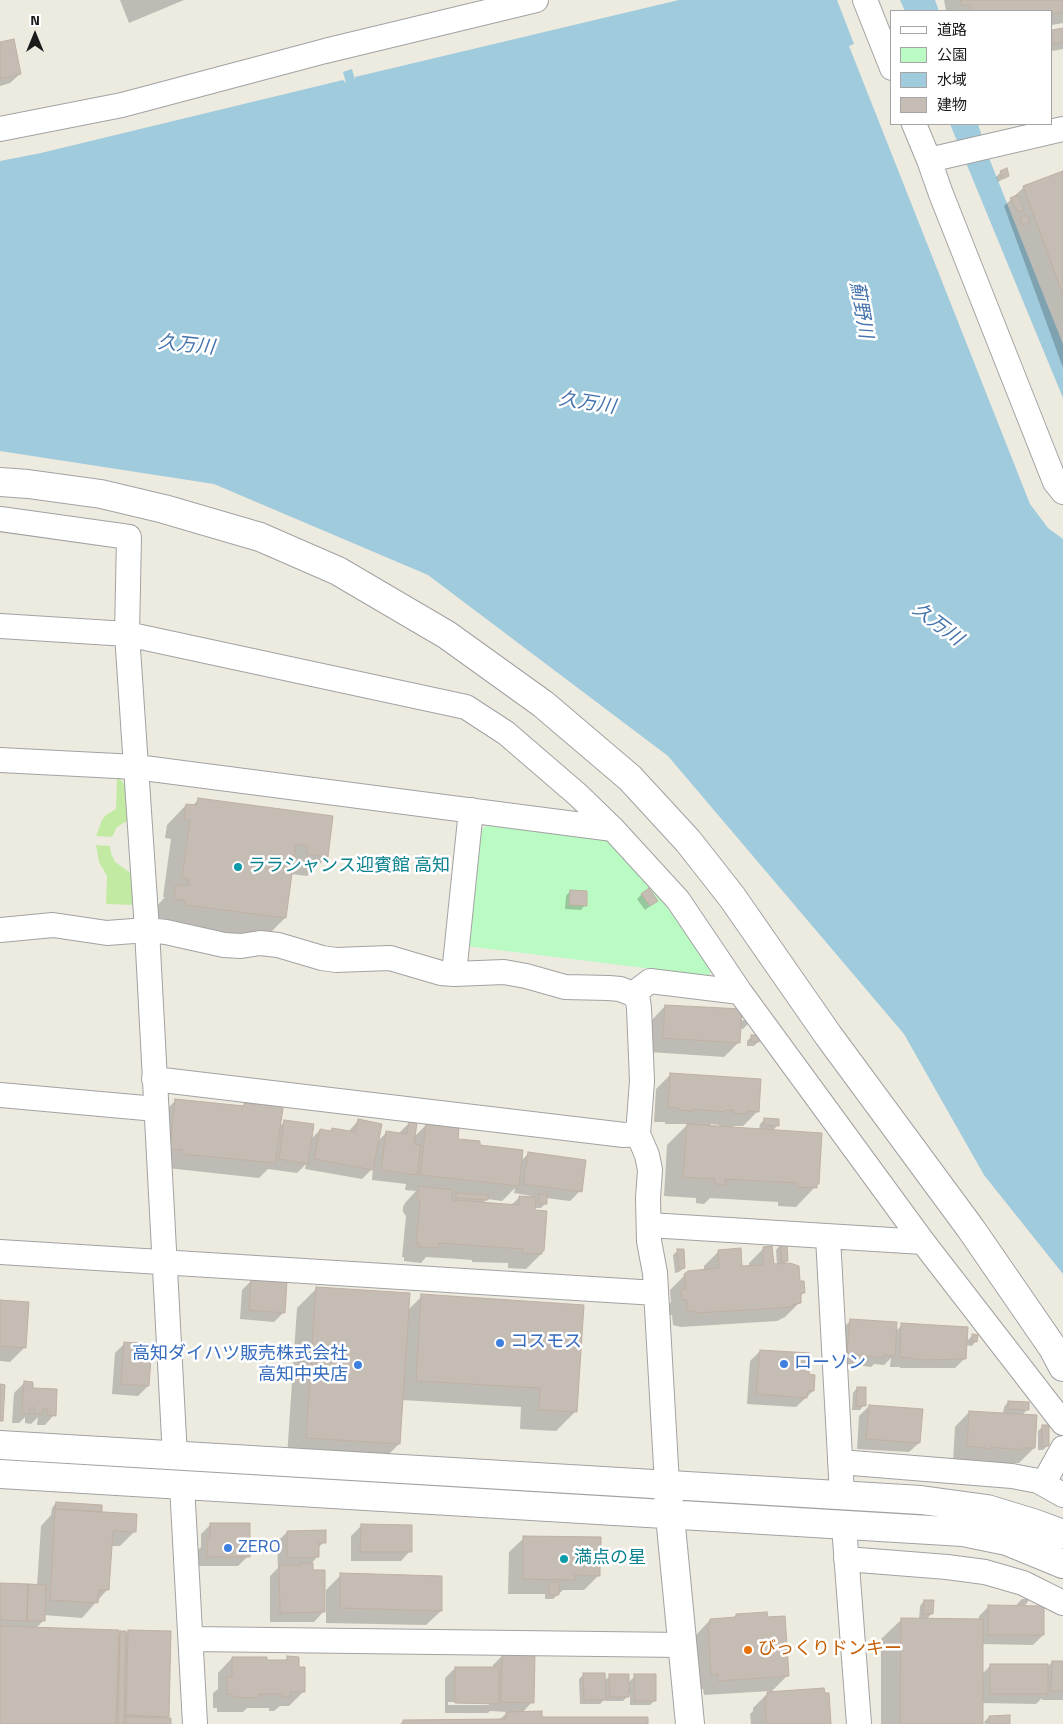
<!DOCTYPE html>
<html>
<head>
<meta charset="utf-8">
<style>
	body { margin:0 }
	#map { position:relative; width:1063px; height:1724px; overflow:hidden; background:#edeae0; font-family:"Titillium Web","Noto Sans JP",sans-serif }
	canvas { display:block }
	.legend { position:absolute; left:890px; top:10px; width:162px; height:115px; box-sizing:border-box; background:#fff; border:1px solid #a4a4a4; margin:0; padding:6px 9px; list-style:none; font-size:15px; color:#1b1b1b }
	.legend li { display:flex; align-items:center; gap:10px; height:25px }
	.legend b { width:25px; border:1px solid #a4a4a4 }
	.north { position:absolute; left:10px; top:10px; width:50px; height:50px; -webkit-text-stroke:4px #fff; paint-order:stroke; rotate:0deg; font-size:14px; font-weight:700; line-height:20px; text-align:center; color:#1b1b1b }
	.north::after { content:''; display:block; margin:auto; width:18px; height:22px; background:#1b1b1b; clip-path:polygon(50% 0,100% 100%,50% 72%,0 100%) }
</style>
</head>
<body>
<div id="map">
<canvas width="1063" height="1724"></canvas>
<ul class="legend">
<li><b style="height:6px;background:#fff"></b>道路</li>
<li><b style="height:14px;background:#bafac3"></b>公園</li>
<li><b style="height:14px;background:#9fcbdd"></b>水域</li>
<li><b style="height:14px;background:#c5bcb3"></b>建物</li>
</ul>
<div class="north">N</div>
</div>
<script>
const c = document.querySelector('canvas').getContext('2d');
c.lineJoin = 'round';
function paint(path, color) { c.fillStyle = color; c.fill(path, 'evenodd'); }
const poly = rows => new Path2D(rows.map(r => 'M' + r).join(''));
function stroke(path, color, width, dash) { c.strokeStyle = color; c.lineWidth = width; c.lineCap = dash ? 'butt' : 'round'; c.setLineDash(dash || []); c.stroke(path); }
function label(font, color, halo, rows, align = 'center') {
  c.font = font + ' "Titillium Web","Noto Sans JP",sans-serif'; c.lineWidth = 5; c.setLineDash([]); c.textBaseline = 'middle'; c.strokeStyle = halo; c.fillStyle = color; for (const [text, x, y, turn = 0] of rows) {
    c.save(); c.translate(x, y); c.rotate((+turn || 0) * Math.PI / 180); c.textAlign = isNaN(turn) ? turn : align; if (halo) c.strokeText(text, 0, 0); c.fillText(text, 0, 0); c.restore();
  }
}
paint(poly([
	[117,778,120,779,127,787,129,820,117,827,112,837,96,836,102,820,106,815,116,809],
	[96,845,110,846,111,853,115,862,132,874,134,905,106,904,107,876,99,862]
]), '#c2eaa3');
paint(poly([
	[490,823,604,839,615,843,653,889,713,968,707,978,661,970,466,946,481,830]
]), '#bafac3');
paint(poly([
	[679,0,837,0,854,44,849,46,1030,504,1048,528,1063,539,1063,1274,984,1175,904,1034,668,756,428,575,214,484,0,451,0,161,41,153,343,80,346,83,343,72,352,69,355,80,355,77],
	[900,0,935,0,939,11,905,11],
	[950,124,978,124,989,158,1063,344,1063,398]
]), '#9fcbdd');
paint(poly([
	[120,0,184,0,129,23],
	[944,0,1063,0,1063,23,1052,25,1052,11,946,11],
	[1063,29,1063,49,1052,51,1052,31],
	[0,44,20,74,10,83,0,86],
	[1001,172,1008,176,998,182,996,177],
	[1063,172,1063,368,1004,206,1024,187],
	[198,800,332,818,327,857,307,876,291,874,285,918,265,938,166,924,166,919,155,918,157,906,165,897,163,897,171,839,165,838,167,825,186,805,192,806],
	[570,891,585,905,581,910,565,909,566,896],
	[642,894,657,901,645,910,637,899],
	[665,1006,740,1023,743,1020,747,1021,747,1025,743,1029,740,1029,739,1042,724,1057,649,1052,651,1021],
	[752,1036,758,1042,754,1046,747,1046,747,1041],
	[671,1074,758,1111,743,1126,734,1126,731,1128,759,1130,760,1124,765,1119,777,1126,772,1131,815,1187,796,1207,778,1206,778,1202,710,1198,704,1204,696,1203,696,1198,664,1196,667,1145,688,1124,665,1124,665,1122,654,1122,656,1089],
	[711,1124,719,1125,719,1128,709,1127],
	[175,1101,241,1107,245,1104,279,1127,285,1121,310,1140,320,1130,330,1132,332,1130,348,1132,358,1121,377,1142,386,1133,399,1133,409,1123,414,1137,426,1125,456,1140,520,1162,528,1154,580,1191,570,1201,546,1198,545,1204,541,1208,534,1208,541,1254,526,1269,508,1268,508,1263,472,1262,472,1260,459,1259,426,1257,421,1263,404,1261,404,1257,402,1257,406,1216,403,1212,403,1207,405,1203,416,1191,405,1190,406,1184,372,1180,373,1168,362,1179,305,1169,306,1164,297,1173,268,1169,259,1178,167,1168,160,1116],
	[515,1188,514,1193,532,1196,532,1198,520,1197,511,1205,483,1203,487,1199,502,1201],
	[780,1245,787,1261,783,1265,799,1283,804,1292,800,1297,800,1302,785,1317,777,1321,681,1327,673,1325,672,1315,668,1315,667,1306,671,1302,670,1290,688,1272,704,1271,704,1266,719,1251,741,1268,749,1267,749,1263,764,1248,773,1265,777,1265,776,1250],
	[678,1250,684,1268,679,1272,675,1273,673,1255],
	[252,1280,284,1312,274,1322,240,1319,242,1290],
	[317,1288,408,1310,422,1296,576,1411,556,1431,520,1429,521,1407,402,1400,399,1444,380,1463,287,1457,297,1308],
	[0,1301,25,1347,10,1362,0,1361],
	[851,1320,896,1331,902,1325,966,1342,973,1335,976,1341,972,1346,966,1345,965,1358,955,1368,900,1368,900,1367,890,1367,891,1358,884,1365,874,1364,871,1367,838,1363,841,1330],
	[125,1343,148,1386,138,1396,112,1394,115,1353],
	[760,1351,807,1376,813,1391,796,1407,747,1404,750,1361],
	[24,1383,54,1415,45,1425,37,1425,38,1417,31,1424,25,1423,25,1417,19,1423,12,1423,14,1393],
	[857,1388,864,1405,860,1410,852,1410,853,1393],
	[1008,1402,1027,1410,1022,1415,1034,1448,1019,1463,1007,1463,1005,1464,953,1461,955,1427,969,1412,1003,1414,1004,1407],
	[869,1406,919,1443,909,1452,857,1449,859,1416],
	[1043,1426,1047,1446,1043,1450,1038,1450,1038,1431],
	[56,1503,100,1513,134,1532,120,1546,110,1546,107,1590,82,1618,44,1615,44,1620,35,1629,117,1635,121,1632,124,1635,128,1631,168,1716,165,1719,170,1724,0,1724,0,1585,37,1586,41,1526,51,1515,52,1508],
	[211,1524,248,1556,238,1566,198,1566,198,1550,201,1547,201,1534],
	[361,1526,410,1551,401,1561,351,1561,351,1536],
	[287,1532,324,1542,317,1549,317,1557,312,1563,312,1572,323,1612,314,1622,270,1622,270,1576,278,1568,277,1542],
	[524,1538,600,1555,603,1563,599,1567,599,1575,584,1590,563,1590,553,1599,545,1599,545,1594,508,1594,509,1552],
	[341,1575,441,1611,426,1625,326,1623,326,1590],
	[1022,1599,1028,1599,1028,1602,1023,1607,1043,1635,1033,1645,982,1644,982,1674,991,1665,1046,1668,1052,1662,1063,1662,1063,1700,1042,1700,1042,1698,1036,1704,981,1703,981,1724,881,1724,881,1639,901,1620,919,1620,920,1606,924,1601,932,1613,926,1620,979,1620,979,1616,988,1607,1017,1607,1017,1604],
	[736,1615,787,1676,770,1693,830,1724,751,1724,750,1714,753,1711,753,1708,770,1691,704,1695,703,1689,697,1689,694,1641,696,1639,696,1635,710,1620,733,1619],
	[503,1655,532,1702,522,1713,541,1719,647,1724,400,1724,404,1721,499,1720,508,1712,490,1711,488,1713,445,1713,445,1678,455,1668,493,1669,493,1665],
	[448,1702,489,1703,489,1705,448,1705],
	[232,1658,265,1661,284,1661,288,1658,298,1668,304,1691,289,1706,280,1706,274,1711,269,1711,269,1708,247,1708,243,1712,217,1712,217,1708,213,1708,213,1693,218,1689,218,1673],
	[584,1674,604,1681,610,1676,628,1683,635,1676,655,1700,650,1705,630,1705,630,1694,623,1701,606,1701,606,1698,600,1704,580,1704,579,1679],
	[989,1717,1009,1724,985,1724,984,1722]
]), '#0003');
const building = poly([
	[961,0,1063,0,1063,12,1052,14,1052,11,972,11,970,4,962,6,961,0],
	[1063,28,1063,42,1052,44,1052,30,1063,28],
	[14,39,21,74,0,79,0,42,14,39],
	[1007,168,1009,176,1003,179,1000,171,1007,168],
	[1063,171,1063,295,1023,186,1063,171],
	[1017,195,1024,210,1018,212,1010,198,1017,195],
	[1027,215,1030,223,1022,225,1020,217,1027,215],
	[198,798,333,816,328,857,307,854,308,846,296,844,286,918,185,905,185,900,174,899,176,885,188,886,189,879,182,878,190,820,184,819,186,804,197,805,198,798],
	[649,888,658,901,650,906,641,894,649,888],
	[570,890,587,891,587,906,569,905,570,890],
	[665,1005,742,1009,740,1043,663,1038,665,1005],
	[751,1035,760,1035,759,1042,751,1042,751,1035],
	[670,1073,761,1079,759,1112,747,1111,747,1114,733,1113,734,1110,726,1110,725,1112,694,1109,694,1111,679,1110,679,1108,668,1107,670,1073],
	[175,1099,244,1106,244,1103,280,1106,283,1108,275,1163,182,1154,182,1150,170,1149,175,1099],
	[764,1118,779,1119,779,1126,764,1125,764,1118],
	[358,1119,382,1124,373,1170,314,1159,320,1129,331,1131,332,1128,355,1132,358,1119],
	[284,1120,314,1124,308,1164,279,1159,284,1120],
	[409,1122,417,1123,414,1144,421,1145,417,1175,381,1170,386,1131,407,1134,409,1122],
	[426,1124,459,1128,458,1139,480,1141,480,1145,523,1150,519,1186,420,1175,426,1124],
	[687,1124,822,1133,819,1184,817,1184,817,1188,797,1187,797,1183,725,1179,725,1185,715,1184,715,1179,683,1177,687,1124],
	[528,1152,586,1160,582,1192,523,1184,528,1152],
	[420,1186,453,1190,452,1200,519,1205,519,1196,536,1197,535,1210,547,1211,544,1251,542,1251,542,1254,522,1253,523,1249,439,1243,437,1248,418,1247,419,1243,416,1243,420,1201,417,1197,418,1191,420,1186],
	[456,1193,488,1195,488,1200,456,1198,456,1193],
	[539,1194,547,1194,547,1204,539,1204,539,1194],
	[780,1244,787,1244,788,1261,782,1262,780,1244],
	[772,1246,774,1264,790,1263,799,1266,800,1281,804,1281,805,1293,801,1293,801,1303,792,1305,793,1307,696,1313,696,1312,687,1310,687,1300,682,1300,681,1290,686,1289,684,1274,688,1271,719,1268,718,1250,741,1248,742,1266,763,1265,763,1247,772,1246],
	[677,1249,684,1249,685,1268,679,1269,677,1249],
	[251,1279,287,1281,285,1313,249,1310,251,1279],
	[316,1287,410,1293,400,1444,306,1438,316,1287],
	[421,1294,584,1305,577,1412,539,1410,540,1388,416,1381,421,1294],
	[0,1300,29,1302,26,1348,0,1346,0,1300],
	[850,1319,897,1322,895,1356,883,1355,882,1358,847,1353,850,1319],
	[901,1323,968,1327,966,1359,924,1360,900,1357,901,1323],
	[972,1334,978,1335,977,1342,972,1341,972,1334],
	[124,1342,152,1344,149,1386,121,1384,124,1342],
	[760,1350,810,1353,809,1374,815,1375,814,1391,808,1391,807,1398,756,1394,760,1350],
	[24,1381,33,1382,33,1388,57,1389,56,1416,47,1415,47,1409,43,1409,42,1414,34,1414,35,1408,30,1408,30,1414,22,1413,24,1381],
	[0,1384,5,1385,3,1421,0,1421,0,1384],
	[857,1387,866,1387,866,1406,856,1406,857,1387],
	[1008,1401,1029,1402,1029,1410,1008,1409,1008,1401],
	[869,1405,923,1409,920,1443,866,1439,869,1405],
	[969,1411,1037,1415,1035,1448,1022,1448,1022,1450,991,1447,991,1449,967,1446,969,1411],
	[1042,1425,1049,1425,1049,1446,1042,1446,1042,1425],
	[56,1502,102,1505,102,1512,55,1509,56,1502],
	[55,1509,137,1514,136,1532,113,1531,109,1590,99,1590,98,1603,50,1600,55,1509],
	[210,1523,250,1523,250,1557,207,1557,207,1539,210,1539,210,1523],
	[361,1524,412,1525,412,1552,360,1552,361,1524],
	[326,1530,326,1543,319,1543,319,1557,287,1558,287,1531,326,1530],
	[523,1536,601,1537,601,1554,604,1554,604,1564,600,1564,600,1576,575,1575,575,1580,523,1579,523,1536],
	[300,1563,313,1563,313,1570,325,1570,325,1612,280,1613,279,1565,300,1565,300,1563],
	[340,1573,442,1576,442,1611,340,1608,340,1573],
	[549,1582,559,1582,559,1595,549,1595,549,1582],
	[0,1583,28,1584,27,1621,0,1620,0,1583],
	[28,1584,46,1585,45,1621,27,1621,28,1584],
	[924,1600,934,1600,933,1614,923,1614,924,1600],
	[988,1605,1044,1606,1044,1635,988,1635,988,1605],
	[767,1612,768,1617,785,1616,789,1676,718,1681,718,1674,711,1675,708,1625,710,1625,710,1619,736,1617,736,1614,767,1612],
	[901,1618,983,1619,983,1724,900,1724,901,1618],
	[0,1626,119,1630,116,1724,0,1724,0,1626],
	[128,1630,171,1631,169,1717,126,1715,128,1630],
	[120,1631,126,1631,124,1724,118,1724,120,1631],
	[502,1654,535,1654,534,1703,501,1702,502,1654],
	[287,1656,299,1657,299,1667,305,1667,305,1692,290,1692,290,1697,283,1697,283,1694,259,1694,259,1698,232,1697,232,1694,227,1694,227,1677,232,1677,232,1657,267,1657,267,1660,287,1660,287,1656],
	[1052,1661,1063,1661,1063,1691,1051,1691,1052,1661],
	[990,1664,1048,1664,1048,1694,990,1694,990,1664],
	[455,1667,499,1667,499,1704,455,1703,455,1667],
	[583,1673,605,1673,606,1700,584,1700,583,1673],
	[609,1674,629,1674,629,1697,610,1697,609,1674],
	[634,1674,656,1674,656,1701,635,1701,634,1674],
	[824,1688,825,1693,829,1693,831,1724,766,1724,765,1697,767,1697,767,1692,824,1688],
	[542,1711,542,1717,648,1717,648,1724,403,1724,403,1720,506,1719,506,1712,542,1711],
	[1010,1715,1010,1724,989,1724,989,1716,1010,1715],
	[126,1717,171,1718,171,1724,126,1724,126,1717]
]);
paint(building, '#c5bcb3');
stroke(building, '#bfb0a2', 1);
const minor = poly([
	[865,0,892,68],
	[914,124,929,160,941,194,1055,482,1063,492],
	[0,129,122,105,325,51,536,0],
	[929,160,1063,129],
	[0,519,129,537,127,634,147,930,175,1457],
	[0,626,127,634,466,707,506,733,578,795,613,829,678,900,740,992],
	[0,760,136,767,613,829],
	[0,930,53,925,107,933,147,930,166,932,224,945,241,946,260,943,278,945,322,958,336,960,390,958,441,973,454,974,504,972,526,976,565,987,609,988,620,989,633,994,638,1001,639,1008,642,1081,638,1134,647,1155,650,1170,648,1198,649,1241,655,1273,667,1484],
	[454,974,471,810],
	[633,994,650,981,740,992,923,1242,1063,1423],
	[154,1079,624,1135,638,1134],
	[0,1095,156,1109],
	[649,1225,923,1242],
	[828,1237,842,1495],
	[0,1252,656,1293],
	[840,1462,1012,1476,1038,1481,1063,1495],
	[1043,1484,1063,1448],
	[182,1485,195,1724],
	[844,1526,859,1724],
	[846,1559,947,1567,985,1572,1023,1583,1063,1603],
	[191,1639,681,1645]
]);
const tertiary = poly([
	[0,482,28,484,101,494,164,509,260,537,338,571,447,635,543,704,630,778,688,841,732,897,828,1035,971,1229,1053,1348,1063,1367],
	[0,1445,921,1500,987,1509,1033,1523,1063,1534],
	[0,1474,963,1532,1007,1541,1063,1564],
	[668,1495,690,1724]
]);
stroke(minor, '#a2a2a2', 26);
stroke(tertiary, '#a2a2a2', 30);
stroke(minor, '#fff', 24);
stroke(tertiary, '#fff', 28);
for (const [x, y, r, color] of [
	[238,867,5,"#0f9aa8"],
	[500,1343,5,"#3f7fe0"],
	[784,1364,5,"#3f7fe0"],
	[358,1365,5,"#3f7fe0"],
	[228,1548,5,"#3f7fe0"],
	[564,1559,5,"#0f9aa8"],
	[748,1650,5,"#e8710a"]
]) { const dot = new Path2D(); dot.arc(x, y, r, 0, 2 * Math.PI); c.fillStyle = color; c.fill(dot); stroke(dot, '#fff', 2); }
label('18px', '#0d838f', '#fff', [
	["ララシャンス迎賓館 高知",248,867],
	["満点の星",574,1559]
], 'left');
label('18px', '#366cbe', '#fff', [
	["コスモス",510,1343],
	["高知ダイハツ販売株式会社",348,1355,"right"],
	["高知中央店",348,1376,"right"],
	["ローソン",794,1364],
	["ZERO",238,1548]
], 'left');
label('18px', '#c56008', '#fff', [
	["びっくりドンキー",758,1650]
], 'left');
label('italic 19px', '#4673ac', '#fff', [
	["薊野川",860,310,80],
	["久万川",186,346,6],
	["久万川",587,404,9],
	["久万川",937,625,37]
]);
</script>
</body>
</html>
